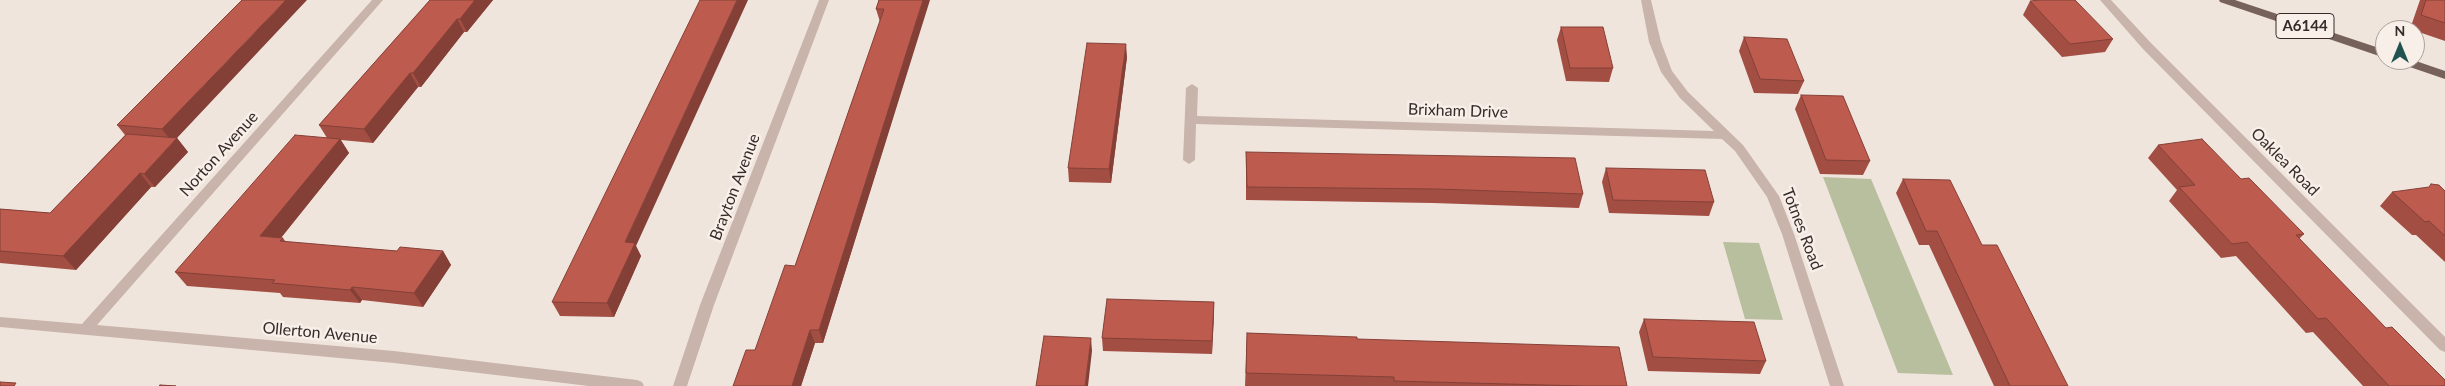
<!DOCTYPE html>
<html>
<head>
<meta charset="utf-8">
<style>
	body { margin:0 }
	#map { position:relative; width:2445px; height:386px; overflow:hidden; background:#f0e5dd; font-family:Lato,sans-serif }
	canvas { display:block }
	.north { position:absolute; left:2375px; top:20px; width:50px; height:50px; box-sizing:border-box; background:#f8efe9; border:1px solid #aaa19c; border-radius:50%; rotate:0deg; font-size:14px; font-weight:700; line-height:20px; text-align:center; color:#362b29 }
	.north::after { content:''; display:block; margin:auto; width:18px; height:22px; background:#215451; clip-path:polygon(50% 0,100% 100%,50% 72%,0 100%) }
</style>
</head>
<body>
<div id="map">
<canvas width="2445" height="386"></canvas>
<div class="north">N</div>
</div>
<script>
const c = document.querySelector('canvas').getContext('2d');
c.lineJoin = 'round';
function paint(path, color) { c.fillStyle = color; c.fill(path, 'evenodd'); }
const poly = rows => new Path2D(rows.map(r => 'M' + r).join(''));
function stroke(path, color, width, dash) { c.strokeStyle = color; c.lineWidth = width; c.lineCap = dash ? 'butt' : 'round'; c.setLineDash(dash || []); c.stroke(path); }
function label(font, color, halo, rows, align = 'center') {
  c.font = font + ' Lato,sans-serif'; c.lineWidth = 5; c.setLineDash([]); c.textBaseline = 'middle'; c.strokeStyle = halo; c.fillStyle = color; for (const [text, x, y, turn = 0] of rows) {
    c.save(); c.translate(x, y); c.rotate((+turn || 0) * Math.PI / 180); c.textAlign = isNaN(turn) ? turn : align; if (halo) c.strokeText(text, 0, 0); c.fillText(text, 0, 0); c.restore();
  }
}
paint(poly([
	[1823,177,1871,179,1953,375,1898,373],
	[1723,242,1759,243,1783,320,1745,319]
]), '#b8bf9e');
paint(poly([
	[372,0,383,0,97,325,394,351,637,380,642,382,644,386,589,386,394,363,0,327,0,317,82,324,372,0],
	[819,0,829,0,714,305,687,386,673,386,700,305,819,0],
	[1641,0,1651,0,1661,42,1672,71,1688,92,1743,145,1779,196,1794,234,1844,386,1830,386,1782,234,1767,197,1735,151,1722,139,1196,124,1195,160,1189,164,1183,160,1186,88,1192,84,1198,88,1197,116,1714,131,1680,98,1661,72,1649,42,1641,0],
	[2100,0,2111,0,2151,43,2445,337,2445,352,2440,350,2143,49,2100,0]
]), '#c8b4aa');
paint(poly([
	[2219,0,2235,0,2385,50,2385,58,2220,2,2219,0],
	[2396,60,2413,60,2445,71,2445,79,2398,63,2396,60]
]), '#77615b');
paint(poly([
	[242,0,177,138,188,152,155,187,151,187,76,270,0,263,0,209,50,213,125,135,117,125],
	[430,0,493,0,467,32,464,32,421,87,418,87,373,143,341,140,349,153,281,238,283,238,286,242,397,251,443,251,451,265,423,307,362,300,360,303,283,297,280,293,187,286,175,272,327,138,319,125],
	[879,0,922,23,823,343,815,343,801,386,733,386,755,350,795,266,880,22,876,9],
	[2420,0,2445,0,2445,41,2410,29],
	[2030,1,2113,39,2105,52,2062,57,2023,15],
	[1561,27,1613,68,1609,82,1566,81,1557,40],
	[1744,37,1804,81,1798,94,1754,93,1739,51],
	[1127,57,1111,183,1069,182,1068,168],
	[1801,95,1870,161,1863,175,1820,174,1795,109],
	[2158,145,2241,179,2304,234,2299,239,2386,328,2445,386,2363,386,2313,332,2306,333,2236,256,2221,258,2169,201,2177,190,2148,158],
	[1246,152,1583,194,1579,208,1433,203,1246,200],
	[1606,168,1714,202,1709,216,1609,213,1602,182],
	[1903,179,1982,245,2068,386,1994,386,1929,245,1919,245,1896,193],
	[2445,191,2445,262,2416,235,2412,235,2380,206,2392,192],
	[636,246,641,256,614,317,560,316,552,302],
	[1214,302,1212,354,1103,351,1102,338],
	[1644,319,1766,361,1760,374,1648,371,1639,332],
	[1247,333,1357,339,1627,386,1245,386]
]), '#a34e43');
paint(poly([
	[286,0,307,0,177,138,188,152,155,187,144,174,173,143,162,129],
	[475,0,493,0,467,32,460,19],
	[737,0,748,0,636,246,641,256,614,317,607,303,625,242],
	[923,0,930,0,823,343,819,330],
	[457,19,464,32,421,87,413,73],
	[1126,44,1127,57,1111,183,1109,169],
	[410,73,418,87,373,143,364,129],
	[340,139,349,153,271,250,260,236],
	[140,173,151,187,76,270,63,256],
	[443,251,451,265,423,307,414,293],
	[352,287,362,300,360,303,350,290],
	[1214,302,1214,316,1212,354,1212,341],
	[810,330,815,343,801,386,792,386],
	[1091,338,1092,351,1088,386,1085,386]
]), '#844037');
const building = poly([
	[242,0,286,0,162,129,117,125,242,0],
	[430,0,475,0,460,19,457,19,413,73,410,73,364,129,319,125,430,0],
	[700,0,737,0,625,242,635,243,607,303,552,302,700,0],
	[879,0,923,0,819,330,810,330,792,386,733,386,746,350,755,350,785,265,795,266,884,9,876,9,879,0],
	[2040,0,2075,0,2113,39,2070,44,2030,1,2040,0],
	[2426,0,2445,0,2445,23,2421,15,2426,0],
	[1561,27,1603,27,1613,68,1570,68,1561,27],
	[1744,37,1787,39,1804,81,1760,79,1744,37],
	[1087,43,1126,44,1109,169,1068,168,1087,43],
	[1801,95,1843,96,1870,161,1826,160,1801,95],
	[127,134,177,138,144,174,140,173,63,256,0,251,0,209,50,213,127,134],
	[295,135,340,139,260,236,283,238,280,241,397,251,400,247,443,251,414,293,352,287,350,290,272,283,275,280,175,272,295,135],
	[2202,139,2241,179,2249,178,2304,234,2296,235,2386,328,2392,327,2445,380,2445,386,2389,386,2326,318,2318,319,2247,242,2232,244,2179,187,2195,185,2158,145,2202,139],
	[1246,152,1575,158,1583,194,1436,189,1247,187,1246,152],
	[1606,168,1705,170,1714,202,1613,200,1606,168],
	[1903,179,1950,180,1982,245,1997,245,2068,386,2010,386,1937,231,1926,231,1903,179],
	[2431,184,2439,185,2445,191,2445,236,2429,221,2425,222,2392,192,2429,187,2431,184],
	[1107,299,1214,302,1212,341,1102,338,1107,299],
	[1644,319,1754,322,1766,361,1653,357,1644,319],
	[1247,333,1357,337,1357,339,1619,347,1627,386,1582,386,1394,381,1394,377,1246,373,1247,333],
	[1044,336,1091,338,1085,386,1036,386,1044,336],
	[0,382,16,383,14,386,0,386,0,382],
	[160,385,176,386,159,386,160,385]
]);
paint(building, '#bd5b4e');
stroke(building, '#844037', 1);
for (const [x, y, w] of [
	[2305,26,58]
]) { const box = new Path2D(); box.roundRect(x - w / 2, y - 12.5, w, 25, 4); c.fillStyle = '#f8efe9'; c.fill(box); stroke(box, '#362b29', 1); }
label('bold 15px', '#362b29', null, [
	["A6144",2305,26]
]);
label('16px', '#362b29', '#f8efe9', [
	["Brixham Drive",1458,111,2],
	["Norton Avenue",219,154,-48],
	["Oaklea Road",2285,162,45],
	["Brayton Avenue",735,187,-69],
	["Totnes Road",1802,229,69],
	["Ollerton Avenue",320,333,5]
]);
</script>
</body>
</html>
